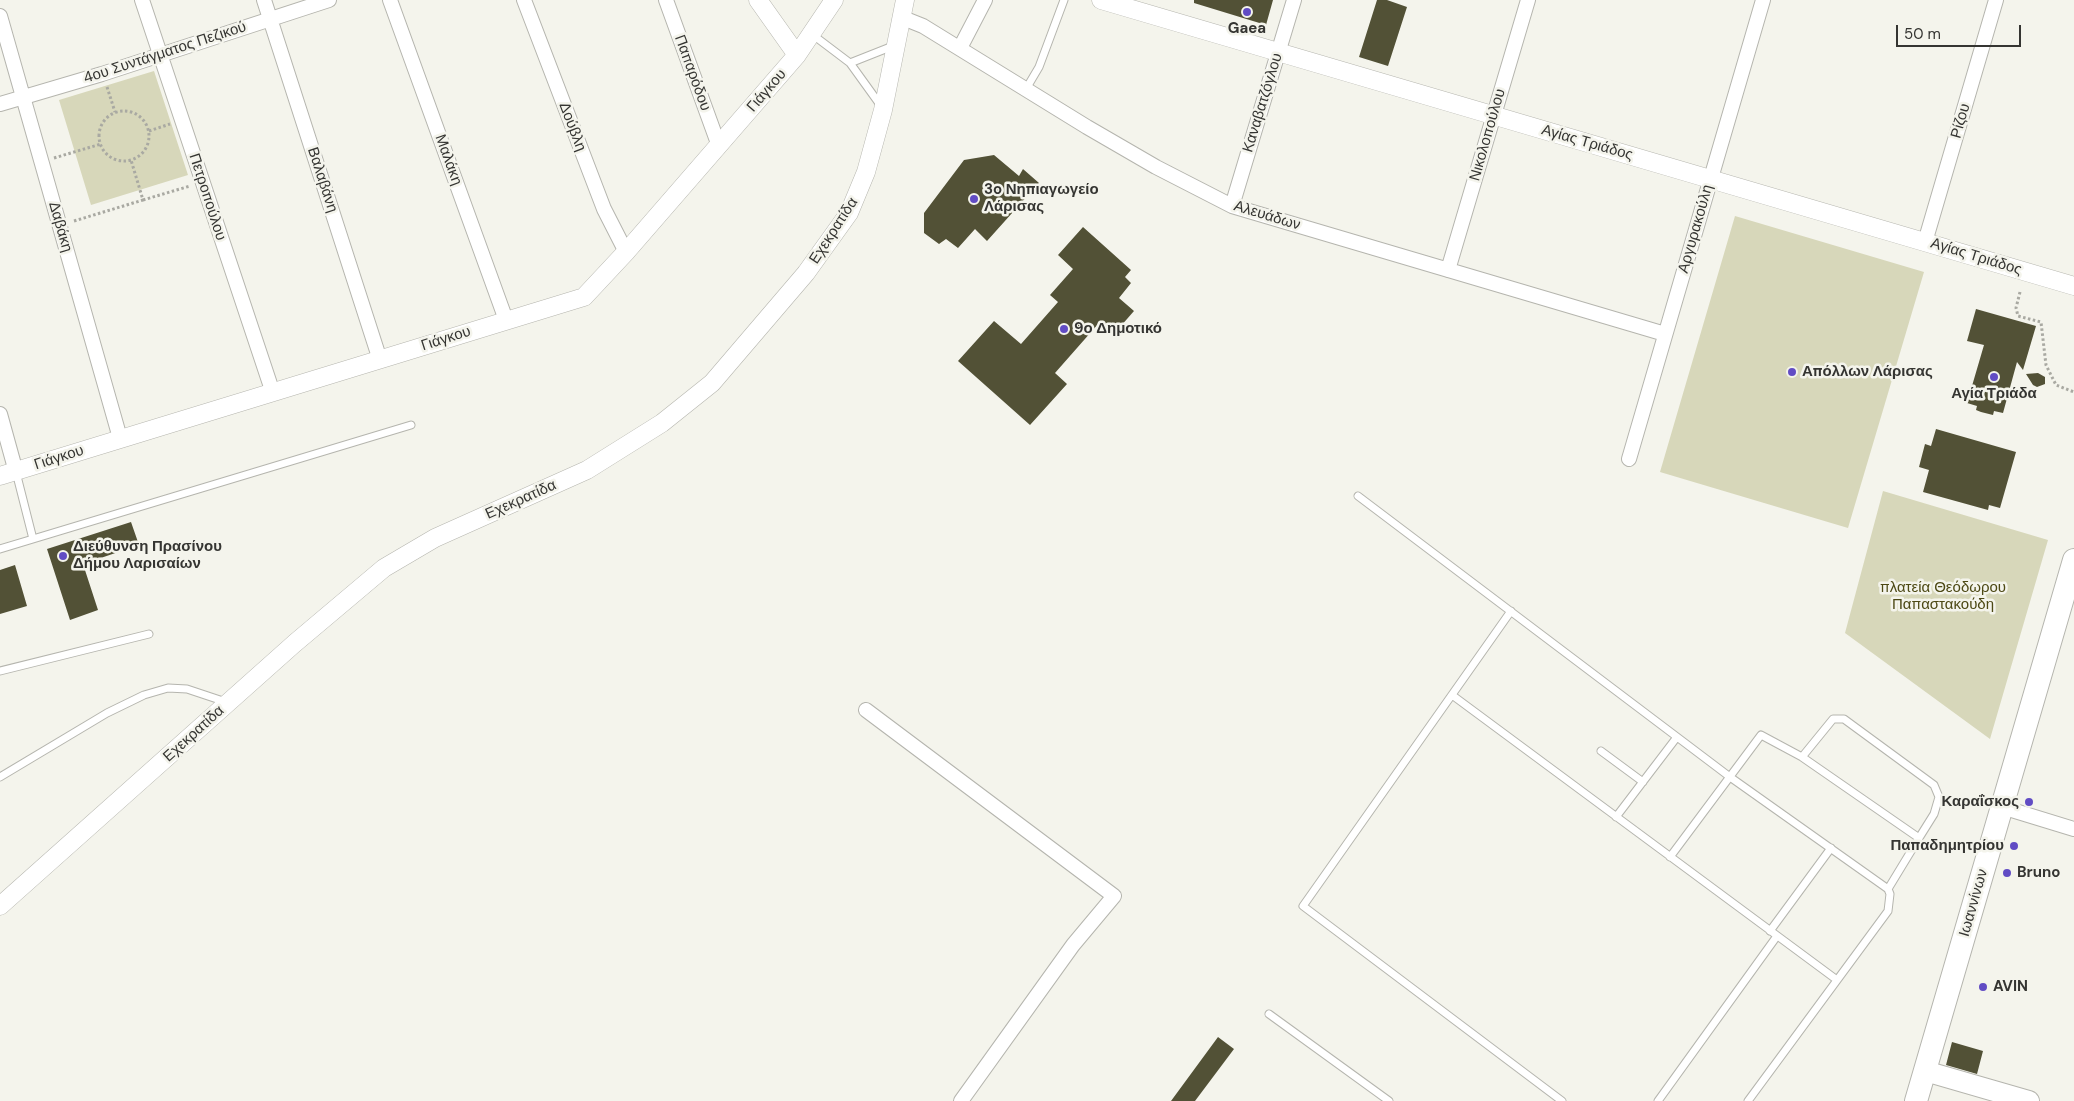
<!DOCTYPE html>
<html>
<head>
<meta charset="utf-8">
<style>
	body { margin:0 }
	#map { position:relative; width:2074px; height:1101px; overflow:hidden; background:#f4f4ec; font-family:"DM Sans",sans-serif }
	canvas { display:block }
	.scale { position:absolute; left:1896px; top:25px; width:125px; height:22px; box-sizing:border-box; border:2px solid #353532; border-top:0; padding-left:6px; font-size:15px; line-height:18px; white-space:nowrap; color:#353532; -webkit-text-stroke:4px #f4f4ec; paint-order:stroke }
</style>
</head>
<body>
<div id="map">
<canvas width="2074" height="1101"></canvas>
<div class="scale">50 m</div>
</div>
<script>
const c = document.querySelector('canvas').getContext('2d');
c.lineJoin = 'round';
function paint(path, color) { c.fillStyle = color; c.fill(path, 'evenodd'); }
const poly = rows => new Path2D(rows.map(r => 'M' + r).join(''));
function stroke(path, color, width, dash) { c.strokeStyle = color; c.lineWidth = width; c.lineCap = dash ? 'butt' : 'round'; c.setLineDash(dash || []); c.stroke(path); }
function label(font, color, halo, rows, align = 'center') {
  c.font = font + ' "DM Sans",sans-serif'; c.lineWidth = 5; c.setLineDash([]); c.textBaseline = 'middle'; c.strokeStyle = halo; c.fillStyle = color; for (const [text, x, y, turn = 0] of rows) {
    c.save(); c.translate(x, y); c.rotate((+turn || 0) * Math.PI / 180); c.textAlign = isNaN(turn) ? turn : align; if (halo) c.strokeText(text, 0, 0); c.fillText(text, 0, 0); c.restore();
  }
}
paint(poly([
	[154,71,188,175,91,205,59,100],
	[1735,216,1924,272,1848,528,1660,472],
	[1883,491,2048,540,1990,739,1845,633]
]), '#d7d7ba');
paint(poly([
	[1194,0,1273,0,1266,25,1194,3],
	[1377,0,1387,0,1407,7,1388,66,1359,57],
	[994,155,1019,176,1023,169,1039,183,987,241,975,229,958,248,946,239,939,244,924,233,924,213,964,160],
	[1083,227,1131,270,1125,277,1131,283,1119,298,1134,311,1113,335,1099,323,1055,373,1067,384,1030,425,958,361,994,321,1021,344,1058,302,1050,295,1073,269,1058,255],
	[1976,309,2036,326,2023,370,2017,362,2003,413,1994,411,1993,415,1981,412,1976,410,1977,406,1967,403,1984,345,1967,341],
	[2038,373,2045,377,2045,384,2037,387,2033,385,2026,374],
	[1936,429,2016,452,2000,508,1989,505,1988,510,1923,492,1929,470,1919,467,1925,444,1931,446],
	[131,522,139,545,83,564,98,610,70,620,47,549],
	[15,565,27,606,0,614,0,570],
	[1218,1037,1234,1049,1195,1101,1171,1101],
	[1952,1042,1983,1051,1977,1074,1946,1065]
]), '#525136');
const service = poly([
	[813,35,850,63,881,106],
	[850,63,893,46],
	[1026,89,1039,67,1064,0],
	[16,472,33,539,411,425],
	[1358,496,1730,777,1888,889,1890,894,1888,911,1748,1101],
	[0,549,33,539],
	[1511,611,1303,906,1562,1101],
	[0,671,149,634],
	[1452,695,1837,980],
	[1601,751,1643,782],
	[1802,757,1833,719,1844,719,1934,785,1939,797,1934,814,1919,838],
	[0,777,107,713,144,695,168,688,187,689,226,702],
	[1616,817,1677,737],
	[1670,857,1761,735,1802,757,1919,838,1888,889],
	[1770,931,1831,848],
	[1269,1014,1389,1101],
	[1658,1101,1777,936]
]);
const minor = poly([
	[142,0,273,393],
	[264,0,380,360],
	[390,0,506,320],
	[524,0,604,209,626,252],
	[666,0,719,146],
	[0,16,120,438],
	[903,18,923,26,1087,127,1156,167,1232,206,1665,334],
	[960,48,985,0],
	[0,104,102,74,329,0],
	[1232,206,1294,0],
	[1925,242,1996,0],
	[1448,270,1528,0],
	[0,414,16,472],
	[1629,459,1763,0],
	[866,710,1114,896,1073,945,961,1101],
	[2002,807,2074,829]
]);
const tertiary = poly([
	[758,0,797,55],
	[1101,0,2074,286],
	[0,476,584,297,626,252,797,55,834,0],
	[0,906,295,643,384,568,435,538,587,470,662,423,712,383,806,273,849,213,866,172,883,110,905,0]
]);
const secondary = poly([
	[1925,1071,2029,1101]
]);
const primary = poly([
	[1916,1101,2074,560]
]);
stroke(service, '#b5b5ae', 9);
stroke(minor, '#b5b5ae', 16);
stroke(tertiary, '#b5b5ae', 19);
stroke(secondary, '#b5b5ae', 22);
stroke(primary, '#b5b5ae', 24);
stroke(poly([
	[107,87,115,112],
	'99 136a25 25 0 1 1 50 0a25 25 0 1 1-50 0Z',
	[149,131,170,124],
	[54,158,101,144],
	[143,200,190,186],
	[74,221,143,200,131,160],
	[2020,292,2016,308,2018,316,2041,322,2046,365,2056,385,2074,392]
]), '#a9a9a2', 3, [2.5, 2.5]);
stroke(service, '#fff', 7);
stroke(minor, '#fff', 14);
stroke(tertiary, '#fff', 18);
stroke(secondary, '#fff', 20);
stroke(primary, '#fff', 22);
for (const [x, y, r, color] of [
	[1247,12,5,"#614cc4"],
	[974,199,5,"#614cc4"],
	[1064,329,5,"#614cc4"],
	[1792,372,5,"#614cc4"],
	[1994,377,5,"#614cc4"],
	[63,556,5,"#614cc4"],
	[2029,802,5,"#614cc4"],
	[2014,846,5,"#614cc4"],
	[2007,873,5,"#614cc4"],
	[1983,987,5,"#614cc4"]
]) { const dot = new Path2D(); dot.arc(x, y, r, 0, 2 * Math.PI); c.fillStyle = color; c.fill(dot); stroke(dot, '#f4f4ec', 2); }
label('bold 15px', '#353532', '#f4f4ec', [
	["Gaea",1247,29,"center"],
	["3o Νηπιαγωγείο",984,190],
	["Λάρισας",984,207],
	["9ο Δημοτικό",1074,329],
	["Απόλλων Λάρισας",1802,372],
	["Αγία Τριάδα",1994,394,"center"],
	["Διεύθυνση Πρασίνου",73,547],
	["Δήμου Λαρισαίων",73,564],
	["Καραΐσκος",2019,802,"right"],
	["Παπαδημητρίου",2004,846,"right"],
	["Bruno",2017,873],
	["AVIN",1993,987]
], 'left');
label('15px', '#353532', '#f4f4ec', [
	["4ου Συντάγματος Πεζικού",165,53,-18],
	["Παπαρόδου",692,73,70],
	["Γιάγκου",767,91,-49],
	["Καναβατζόγλου",1263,103,-73],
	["Ρίζου",1961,121,-74],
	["Δούβλη",572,127,69],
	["Νικολοπούλου",1488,135,-74],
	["Αγίας Τριάδος",1587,143,16],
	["Μαλάκη",448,160,70],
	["Βαλαβάνη",322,180,72],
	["Πετροπούλου",207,197,72],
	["Αλευάδων",1267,216,17],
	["Δαβάκη",60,227,74],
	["Αργυρακούλη",1696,229,-74],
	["Εχεκρατίδα",834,231,-57],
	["Αγίας Τριάδος",1976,257,17],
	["Γιάγκου",446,339,-18],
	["Γιάγκου",59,458,-18],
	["Εχεκρατίδα",521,500,-24],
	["Εχεκρατίδα",194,734,-42],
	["Ιωαννίνων",1974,903,-74]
]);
label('15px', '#4d4915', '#f4f4ec', [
	["πλατεία Θεόδωρου",1943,588],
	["Παπαστακούδη",1943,605]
]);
</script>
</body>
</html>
